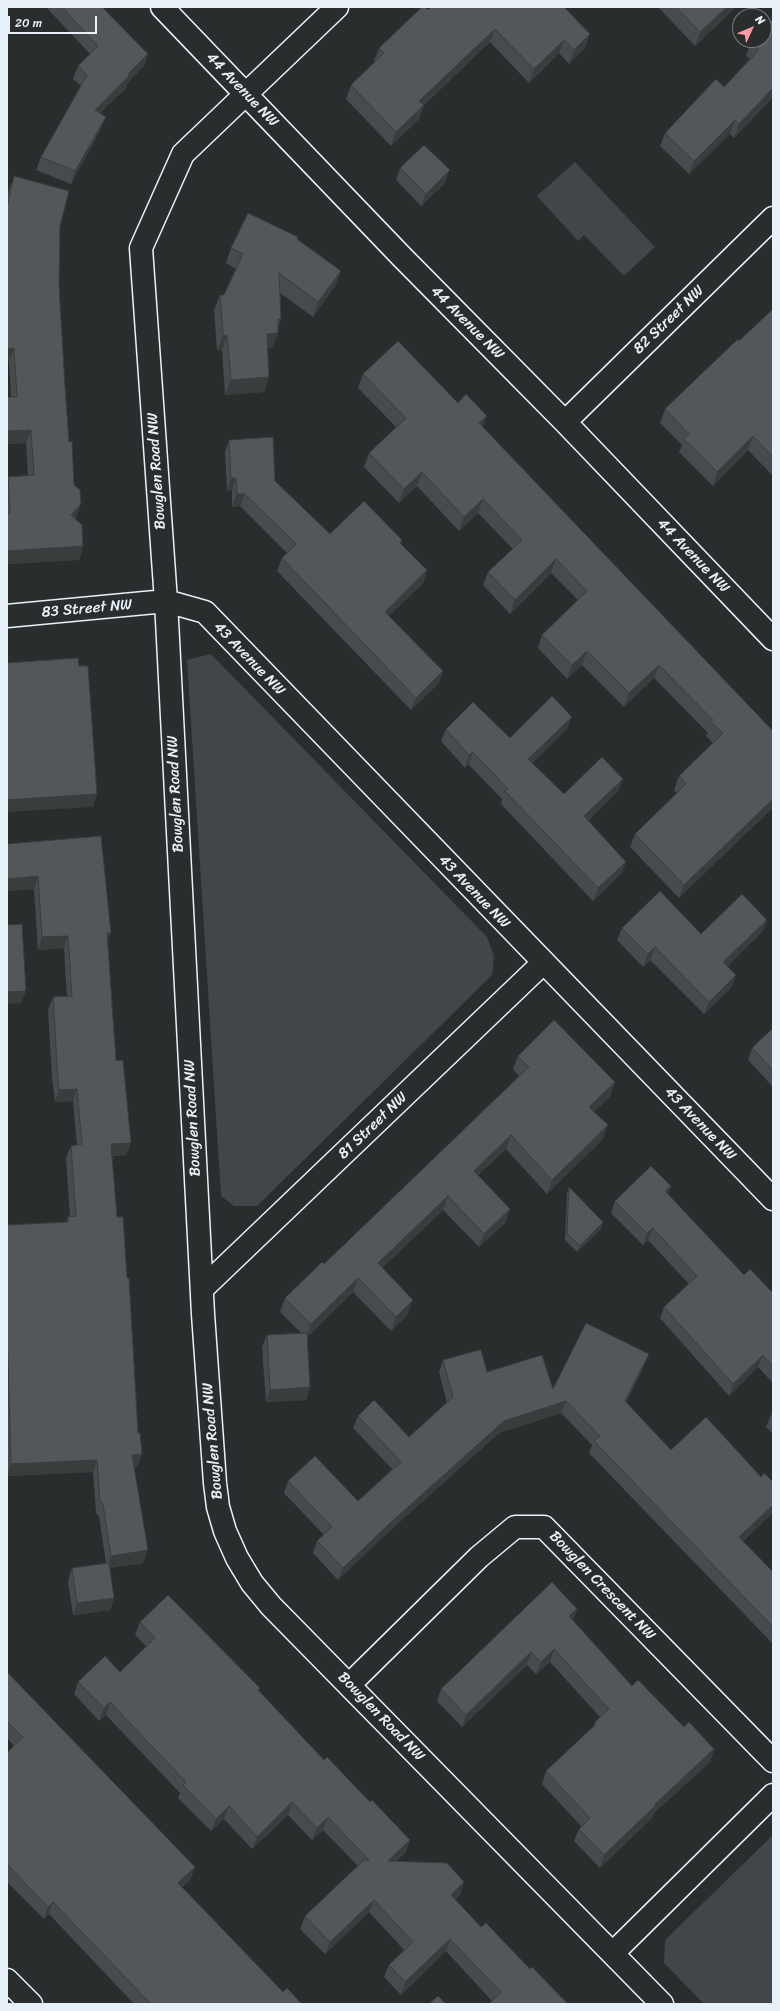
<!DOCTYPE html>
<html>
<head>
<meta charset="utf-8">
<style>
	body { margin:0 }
	#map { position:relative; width:780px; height:2011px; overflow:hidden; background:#2a2d2e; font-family:Sriracha,sans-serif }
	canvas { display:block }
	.frame { position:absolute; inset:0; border:8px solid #e8f1f8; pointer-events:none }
	.north { position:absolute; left:732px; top:8px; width:40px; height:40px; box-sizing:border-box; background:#2a2d2e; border:1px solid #767b7f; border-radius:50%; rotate:46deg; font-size:11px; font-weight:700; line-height:16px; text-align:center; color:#e8f1f8 }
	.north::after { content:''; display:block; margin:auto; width:14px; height:18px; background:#ff9aa2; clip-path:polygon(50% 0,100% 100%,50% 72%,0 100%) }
	.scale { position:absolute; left:8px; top:16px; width:89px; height:18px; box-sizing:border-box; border:2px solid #e8f1f8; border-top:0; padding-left:5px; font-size:12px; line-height:14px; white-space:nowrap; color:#e8f1f8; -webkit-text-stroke:3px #2a2d2e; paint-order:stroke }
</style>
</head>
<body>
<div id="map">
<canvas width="780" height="2011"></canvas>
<div class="frame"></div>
<div class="north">N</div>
<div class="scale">20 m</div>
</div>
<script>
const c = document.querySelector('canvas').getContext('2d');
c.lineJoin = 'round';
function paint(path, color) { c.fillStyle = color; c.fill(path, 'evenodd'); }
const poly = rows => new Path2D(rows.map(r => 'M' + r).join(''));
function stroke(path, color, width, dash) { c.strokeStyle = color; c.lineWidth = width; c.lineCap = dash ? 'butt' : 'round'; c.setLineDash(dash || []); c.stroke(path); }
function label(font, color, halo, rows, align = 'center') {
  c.font = font + ' Sriracha,sans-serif'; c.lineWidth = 3; c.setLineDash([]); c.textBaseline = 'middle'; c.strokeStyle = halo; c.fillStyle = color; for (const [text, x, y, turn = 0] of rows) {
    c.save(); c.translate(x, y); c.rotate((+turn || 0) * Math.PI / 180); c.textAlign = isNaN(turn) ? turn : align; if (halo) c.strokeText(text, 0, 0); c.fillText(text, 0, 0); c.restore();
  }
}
paint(poly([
	[575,162,655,247,624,276,584,235,578,241,537,196],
	[211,654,487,937,494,956,492,975,257,1206,234,1206,221,1196,187,660],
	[773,1835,773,2004,704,2004,664,1963,665,1940]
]), '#424648');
const street = poly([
	[162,7,402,257,565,422,773,639],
	[337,7,183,154,141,248,166,601,203,1314,215,1483,218,1507,225,1531,237,1558,252,1583,271,1606,662,2004],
	[565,422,773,218],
	[7,616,166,601,205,612,773,1199],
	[202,1289,543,963],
	[349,1685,479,1557,515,1527,544,1527,773,1761],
	[613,1953,773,1795]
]);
const secondary = poly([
	[7,1980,31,2004]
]);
stroke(street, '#e8f1f8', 25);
stroke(secondary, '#e8f1f8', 25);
stroke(street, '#2a2d2e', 22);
stroke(secondary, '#2a2d2e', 22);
paint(poly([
	[46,7,102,7,148,54,144,66,128,82,126,88,100,113,101,129,71,184,36,170,41,157,81,86,73,79,78,66,90,54],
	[564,7,585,48,569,64,559,53,529,83,490,42,424,105,419,119,391,146,346,99,351,85,375,62,374,61,379,48,428,10],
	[658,7,736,7,695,46],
	[773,19,773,97,734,138,730,134,689,174,660,146,665,133,724,87,750,59,746,56,751,42],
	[400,168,445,183,421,206,396,180],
	[14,176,60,226,59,286,66,402,76,518,75,519,83,546,79,560,7,564,7,480,8,477,28,476,26,443,7,444,7,397,11,397,9,362,7,362,7,198,9,190],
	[297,240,341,271,335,286,313,317,280,293,281,319,278,329,278,333,272,348,267,348,269,377,264,392,225,395,222,350,217,350,214,310,220,295,224,295,236,269,226,263,231,248],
	[773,309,773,476,748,450,713,486,679,452,682,445,660,423,665,409,739,341],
	[363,374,458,403,482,427,773,731,679,898,630,847,635,834,677,793,674,790,679,776,713,743,706,736,708,733,654,678,624,707,582,665,567,679,538,648,542,635,578,600,551,573,510,614,483,585,488,572,513,549,478,513,459,531,417,486,399,503,364,467,369,453,396,427,358,388],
	[229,440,275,481,330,534,402,540,401,544,427,570,423,583,389,616,439,683,411,710,277,571,282,558,287,553,240,506,232,507,232,490,227,491,225,452],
	[446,729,510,738,567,729,532,763,564,794,623,779,618,791,588,821,626,862,621,874,593,901,501,804,502,799,468,764,465,768,441,741],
	[7,844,108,942,116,1061,131,1143,126,1155,112,1156,117,1217,127,1278,138,1433,142,1454,137,1467,134,1467,143,1563,110,1568,114,1598,110,1610,73,1615,68,1581,72,1568,106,1563,99,1516,96,1513,93,1472,7,1476,7,1225,66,1222,68,1217,70,1217,66,1158,71,1146,77,1145,73,1101,55,1102,52,1077,48,1010,53,997,67,996,64,948,38,950,34,889,7,891],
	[767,920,762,932,727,966,736,975,731,988,704,1014,650,960,643,967,617,940,622,928,701,934],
	[773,1028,773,1087,748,1060,752,1048],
	[518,1056,615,1082,610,1096,594,1112,603,1139,547,1194,506,1149,478,1175,510,1209,505,1223,479,1247,443,1210,382,1268,408,1314,391,1331,353,1292,307,1337,310,1387,306,1400,266,1402,262,1347,267,1335,301,1333,280,1312,285,1298,324,1264,519,1076,513,1069],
	[671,1186,668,1194,744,1275,773,1293,773,1383,758,1367,729,1396,660,1318,664,1307,689,1284,648,1240,643,1245,611,1213,615,1201],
	[569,1187,603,1222,601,1229,577,1252,565,1240,567,1193],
	[649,1354,644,1366,626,1402,743,1541,773,1572,773,1644,589,1453,592,1445,561,1413,499,1433,384,1536,338,1580,313,1553,317,1541,324,1535,284,1493,288,1481,358,1501,392,1469,353,1428,358,1416,409,1437,447,1403,439,1372,443,1360,487,1372,553,1389],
	[773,1412,773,1434,766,1427,771,1415],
	[577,1609,573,1620,632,1686,684,1727,714,1749,710,1762,654,1813,652,1818,600,1868,574,1841,579,1829,581,1826,542,1784,546,1771,593,1727,595,1722,600,1717,550,1662,536,1674,527,1665,462,1727,437,1701,441,1689],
	[140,1622,259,1691,406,1852,396,1861,464,1882,460,1895,455,1899,481,1927,530,1969,492,2001,446,1951,401,1995,384,1977,389,1965,404,1950,369,1912,325,1954,300,1929,305,1916,358,1866,323,1830,312,1840,288,1815,252,1849,224,1819,211,1831,178,1798,180,1793,106,1715,99,1721,74,1694,78,1682,120,1672,147,1647,135,1635],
	[7,1672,195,1867,190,1880,182,1887,283,1992,302,2004,134,2004,49,1914,44,1919,7,1882,7,1753,14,1746,7,1738]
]), '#474b4d');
paint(poly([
	[727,7,736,7,695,46,700,32],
	[495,29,490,42,414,114,419,101],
	[590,34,585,48,569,64,574,50],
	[564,40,559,53,529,83,534,69],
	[148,54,144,66,128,82,126,88,90,123,95,110,128,74],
	[773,88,773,97,734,138,739,124],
	[424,105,419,119,391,146,396,132],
	[106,117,101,129,71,184,75,171],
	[735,120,730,134,689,174,694,161],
	[450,170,445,183,421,206,426,194],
	[341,271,335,286,313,317,318,302],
	[278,319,281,319,276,333,278,333,272,348,261,349,267,334],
	[223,335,227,336,222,350,217,350],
	[14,348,9,362,7,362,7,349],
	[269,377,264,392,225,395,231,380],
	[487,416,482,429,479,423],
	[31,430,26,443,7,444,7,431],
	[753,436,748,450,713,486,717,472],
	[422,472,417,486,399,503,404,489],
	[231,478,236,478,232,490,227,491],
	[237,494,245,494,240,506,232,507],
	[483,499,478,513,459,531,464,517],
	[81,504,76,518,66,528,71,515],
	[83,546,79,560,7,564,7,551],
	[556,559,551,573,510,614,515,600],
	[427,570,423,583,380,625,385,612],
	[587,651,582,665,567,679,572,665],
	[659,665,654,678,624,707,629,693],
	[443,671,439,683,411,710,416,698],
	[572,717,567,729,523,771,528,759],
	[473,752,468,764,465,768,469,755],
	[623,779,618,791,579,829,584,816],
	[97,794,93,807,7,812,7,800],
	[773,799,773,808,679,898,684,885],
	[626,862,621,874,593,901,598,888],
	[38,876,34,889,7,891,7,879],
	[767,920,762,932,719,975,723,962],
	[107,933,111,933,106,945],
	[68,936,64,948,38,950,42,937],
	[655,947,650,960,643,967,648,954],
	[736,975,731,988,704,1014,709,1002],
	[26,991,21,1003,7,1004,7,992],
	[615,1082,610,1096,584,1121,589,1107],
	[77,1089,73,1101,55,1102,59,1090],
	[608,1125,603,1139,547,1194,552,1180],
	[511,1135,506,1149,469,1184,474,1171],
	[131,1143,126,1155,107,1156,111,1144],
	[671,1186,666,1198,665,1191],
	[448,1196,443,1210,373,1277,378,1263],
	[510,1209,505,1223,479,1247,484,1234],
	[603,1222,601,1229,577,1252,580,1246],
	[653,1228,648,1240,643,1245,647,1233],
	[358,1278,353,1292,306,1338,311,1324],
	[413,1300,408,1314,391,1331,396,1317],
	[649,1354,644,1366,621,1413,625,1401],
	[763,1355,758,1367,729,1396,733,1384],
	[310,1387,306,1400,266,1402,270,1390],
	[566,1401,561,1413,499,1433,384,1536,338,1580,343,1568,389,1524,504,1421],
	[142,1454,137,1467,128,1468,132,1455],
	[97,1460,93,1472,7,1476,11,1464],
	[773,1505,773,1513,735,1549,739,1537],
	[148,1550,143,1563,107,1568,111,1556],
	[114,1598,110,1610,73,1615,77,1603],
	[577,1609,572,1621,569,1616],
	[554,1649,550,1662,536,1674,541,1662],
	[531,1652,527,1665,462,1727,466,1715],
	[110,1702,106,1715,99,1721,104,1708],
	[714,1749,710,1762,654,1813,652,1818,600,1868,604,1855,655,1804],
	[292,1802,288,1815,252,1849,257,1837],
	[229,1806,224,1819,211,1831,216,1819],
	[328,1817,323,1830,312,1840,317,1828],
	[410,1840,406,1852,384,1873,388,1861],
	[195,1867,190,1880,174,1895,178,1883],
	[464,1882,460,1895,446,1908,451,1895],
	[374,1900,369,1912,325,1954,330,1942],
	[53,1902,49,1914,44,1919,48,1907],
	[450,1939,446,1951,401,1995,405,1982]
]), '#3a3d3e');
const building = poly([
	[62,7,102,7,148,54,128,74,130,75,95,110,106,117,75,171,41,157,87,75,78,66,98,46,62,7],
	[422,7,425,7,428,10,431,7,564,7,590,34,574,50,564,40,534,69,495,29,419,101,424,105,396,132,351,85,384,53,379,48,422,7],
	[676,7,727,7,700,32,676,7],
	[773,19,773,88,739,124,735,120,694,161,665,133,716,79,724,87,759,50,751,42,753,40,764,40,764,28,773,19],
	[424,145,450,170,426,194,400,168,424,145],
	[14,176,69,191,60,226,59,286,66,402,69,442,72,441,74,485,80,490,81,504,71,515,82,525,83,546,7,551,7,513,10,513,8,477,34,475,31,430,7,431,7,397,17,397,14,348,7,349,7,207,14,176],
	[248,213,298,237,297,239,341,271,318,302,279,273,281,319,278,319,278,333,267,334,269,377,231,380,227,336,223,335,220,295,224,295,243,254,231,248,248,213],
	[773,309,773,457,753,436,717,472,684,439,689,434,665,409,695,380,738,339,739,341,773,309],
	[398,341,458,403,466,394,487,416,479,423,773,731,773,799,684,885,635,834,686,784,679,776,723,733,711,722,713,720,659,665,629,693,587,651,572,665,542,635,587,591,556,559,515,600,488,572,522,540,483,499,464,517,422,472,404,489,369,453,406,418,363,374,398,341],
	[273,437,275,481,330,534,364,501,402,540,400,543,427,570,385,612,443,671,416,698,282,558,296,544,245,494,237,494,236,478,231,478,229,440,273,437],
	[78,658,79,666,88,666,97,794,7,800,7,663,78,658],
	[552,696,572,717,528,759,564,794,602,757,623,779,584,816,626,862,598,888,505,791,508,789,473,752,469,755,446,729,473,702,510,738,552,696],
	[101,836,111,933,107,933,116,1061,123,1060,131,1143,111,1144,117,1217,123,1217,127,1278,129,1278,138,1433,140,1433,142,1454,132,1455,148,1550,111,1556,103,1504,100,1501,97,1460,11,1464,7,1327,7,1225,68,1222,68,1217,76,1216,71,1146,82,1144,77,1089,59,1090,57,1064,53,997,72,996,68,936,42,937,38,876,7,879,7,844,101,836],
	[660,891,701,934,742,894,767,920,723,962,736,975,709,1002,655,947,648,954,622,928,660,891],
	[22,924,26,991,7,992,7,925,22,924],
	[554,1020,615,1082,589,1107,608,1125,552,1180,511,1135,474,1171,510,1209,484,1234,448,1196,378,1263,413,1300,396,1317,358,1278,311,1324,285,1298,322,1262,324,1264,529,1067,518,1056,554,1020],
	[773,1028,773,1070,752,1048,773,1028],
	[651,1166,671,1186,665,1191,744,1275,750,1269,773,1293,773,1366,763,1355,733,1384,664,1307,697,1276,653,1228,647,1233,615,1201,651,1166],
	[569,1187,603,1222,580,1246,567,1233,569,1187],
	[586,1323,649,1354,625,1401,671,1450,706,1417,761,1477,764,1473,773,1482,773,1505,739,1537,773,1572,773,1627,594,1441,600,1436,566,1401,504,1421,389,1524,343,1568,317,1541,332,1527,288,1481,315,1456,358,1501,401,1462,358,1416,374,1400,409,1437,453,1397,443,1360,479,1350,481,1350,487,1372,542,1355,553,1389,586,1323],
	[307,1333,310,1387,270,1390,267,1335,307,1333],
	[773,1412,773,1417,771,1415,773,1412],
	[109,1563,114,1598,77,1603,72,1568,109,1563],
	[552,1582,577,1609,569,1616,632,1686,638,1680,684,1727,689,1722,714,1749,655,1804,656,1805,604,1855,579,1829,590,1818,546,1771,596,1724,595,1722,609,1709,554,1649,541,1662,531,1652,466,1715,441,1689,552,1582],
	[168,1595,260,1688,258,1690,324,1760,327,1757,370,1802,372,1800,410,1840,388,1861,447,1863,464,1882,451,1895,481,1927,486,1923,530,1969,532,1967,568,2004,489,2004,501,1992,450,1939,405,1982,389,1965,413,1942,374,1900,330,1942,305,1916,364,1860,369,1860,328,1817,317,1828,292,1802,257,1837,229,1806,216,1819,183,1785,186,1782,110,1702,104,1708,78,1682,105,1656,120,1672,155,1638,140,1622,168,1595],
	[7,1672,195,1867,178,1883,283,1992,287,1988,302,2004,151,2004,53,1902,48,1907,7,1864,7,1753,23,1737,7,1721,7,1672],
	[438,1996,446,2004,429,2004,438,1996]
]);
paint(building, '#535759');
stroke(building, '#3a3d3e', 1);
label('15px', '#e8f1f8', '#2a2d2e', [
	["44 Avenue NW",242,90,46],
	["82 Street NW",669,320,-44],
	["44 Avenue NW",467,323,45],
	["Bowglen Road NW",157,471,-94],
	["44 Avenue NW",693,556,46],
	["83 Street NW",87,609,-5],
	["43 Avenue NW",249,659,46],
	["Bowglen Road NW",176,794,-93],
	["43 Avenue NW",474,892,46],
	["Bowglen Road NW",193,1118,-93],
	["43 Avenue NW",700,1124,46],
	["81 Street NW",373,1126,-44],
	["Bowglen Road NW",213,1441,-95],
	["Bowglen Crescent NW",602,1586,46],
	["Bowglen Road NW",381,1717,46]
]);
</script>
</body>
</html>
